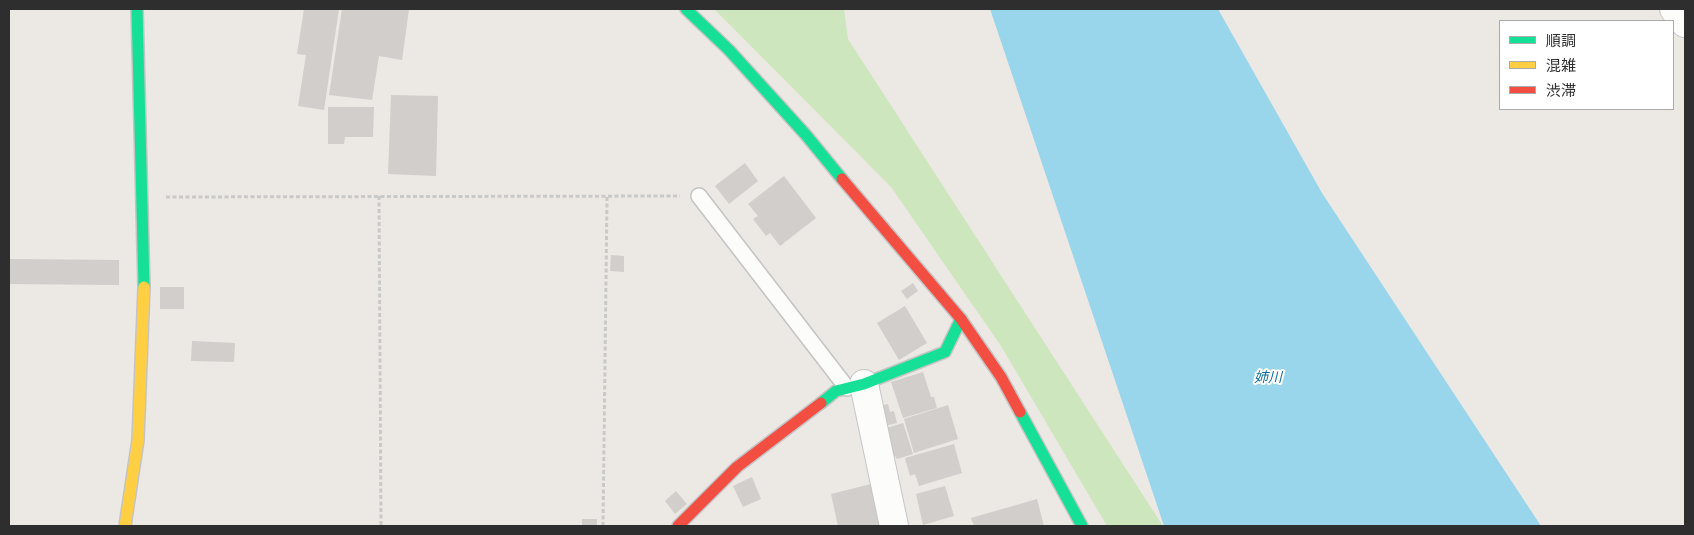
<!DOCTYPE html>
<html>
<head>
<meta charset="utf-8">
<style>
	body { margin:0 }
	#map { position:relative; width:1694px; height:535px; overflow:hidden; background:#ece8e4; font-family:Lato,"Noto Sans JP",sans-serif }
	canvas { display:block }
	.frame { position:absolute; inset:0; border:10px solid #2e2e2e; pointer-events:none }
	.legend { position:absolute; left:1499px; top:20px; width:175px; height:90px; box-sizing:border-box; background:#fff; border:1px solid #ababab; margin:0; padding:6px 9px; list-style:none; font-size:15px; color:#2e2e2e }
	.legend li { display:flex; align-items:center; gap:10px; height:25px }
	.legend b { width:25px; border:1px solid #ababab }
</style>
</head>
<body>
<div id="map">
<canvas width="1694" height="535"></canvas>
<div class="frame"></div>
<ul class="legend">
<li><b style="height:6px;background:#16e098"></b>順調</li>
<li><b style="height:6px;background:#ffcf43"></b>混雑</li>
<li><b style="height:6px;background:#f24e42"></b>渋滞</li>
</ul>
</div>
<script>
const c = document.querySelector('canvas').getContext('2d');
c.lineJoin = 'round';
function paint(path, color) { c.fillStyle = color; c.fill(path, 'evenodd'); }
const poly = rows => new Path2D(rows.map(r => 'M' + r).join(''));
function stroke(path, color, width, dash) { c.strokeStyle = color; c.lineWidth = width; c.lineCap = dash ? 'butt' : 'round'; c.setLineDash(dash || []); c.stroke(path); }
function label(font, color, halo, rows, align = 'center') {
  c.font = font + ' Lato,"Noto Sans JP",sans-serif'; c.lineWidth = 4; c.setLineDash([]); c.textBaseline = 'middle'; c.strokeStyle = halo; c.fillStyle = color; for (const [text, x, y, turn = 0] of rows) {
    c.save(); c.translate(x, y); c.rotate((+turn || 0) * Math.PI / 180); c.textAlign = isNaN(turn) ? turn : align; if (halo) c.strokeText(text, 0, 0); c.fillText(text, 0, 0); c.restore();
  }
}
paint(poly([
	[714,9,844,9,848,39,1163,526,1107,526,1001,346,891,187]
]), '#cee6be');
paint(poly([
	[990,9,1218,9,1322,193,1541,526,1164,526]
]), '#99d6ec');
paint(poly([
	[304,9,339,9,324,110,298,106,306,55,297,54],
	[342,9,409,9,402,60,379,56,372,100,329,95],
	[391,95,438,96,436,176,388,174],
	[328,107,374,107,373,137,345,137,344,144,328,144],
	[745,163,758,181,729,204,715,186],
	[784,176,816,218,780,246,770,233,766,236,753,219,758,216,748,204],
	[611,255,624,256,624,272,610,271],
	[9,259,119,260,119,285,9,284],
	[913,283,918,291,907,299,901,291],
	[160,287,184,287,184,309,160,309],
	[905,306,927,343,899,360,877,323],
	[192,341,235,343,234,362,191,361],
	[923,372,931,397,934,397,937,408,903,418,891,382],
	[888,404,890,412,894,411,897,423,880,427,875,407],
	[948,405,958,439,914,453,904,419],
	[903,423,913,454,897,459,895,456,890,458,881,430],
	[954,444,962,473,919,486,915,474,910,476,905,458],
	[752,477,761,499,743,507,733,486],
	[871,484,881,526,838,526,831,494],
	[945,486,954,516,923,525,916,494],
	[676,491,687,504,675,514,665,501],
	[1037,499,1044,526,974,526,971,518],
	[582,519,597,519,597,526,582,526]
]), '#d1cecb');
const lane = poly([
	[699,196,847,388]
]);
const street = poly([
	[1674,9,1685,23],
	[864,384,894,526]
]);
const fast = poly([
	[137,9,144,287],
	[686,9,729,50,806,135,842,179],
	[821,403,836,391,864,384,945,352,961,319],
	[1020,412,1082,526]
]);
const slow = poly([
	[125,526,138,440,144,287]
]);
const jam = poly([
	[842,179,961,319,1001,377,1020,412],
	[678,526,737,467,821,403]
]);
stroke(lane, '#c5c4c5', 18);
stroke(street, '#c5c4c5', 30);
stroke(fast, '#c5c4c5', 14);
stroke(slow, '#c5c4c5', 14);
stroke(jam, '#c5c4c5', 14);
stroke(poly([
	[379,196,381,526],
	[166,197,680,196],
	[603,526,607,197]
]), '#c9c9c8', 3, [4, 2.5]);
stroke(lane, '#fcfcfb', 15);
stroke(street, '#fcfcfb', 28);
stroke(fast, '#16e098', 11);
stroke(slow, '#ffcf43', 11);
stroke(jam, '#f24e42', 11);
label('italic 14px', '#0d6fa3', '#fff', [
	["姉川",1268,377]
]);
</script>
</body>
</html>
